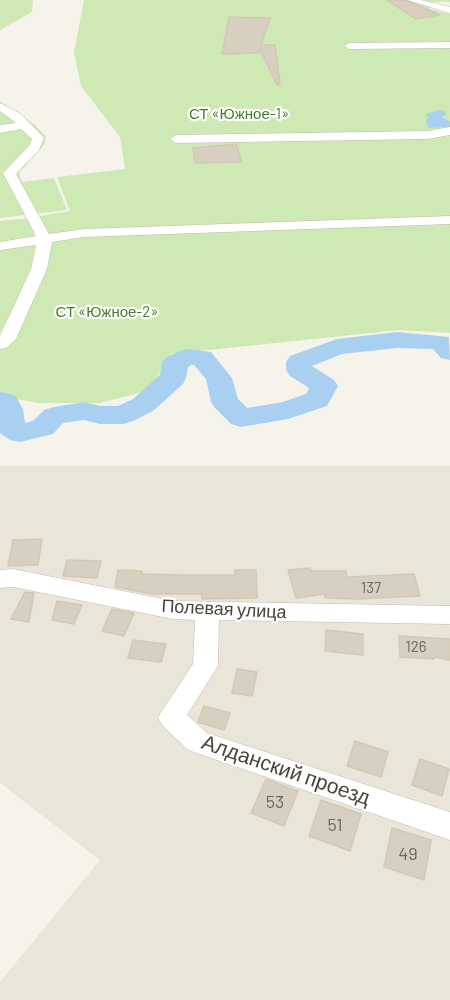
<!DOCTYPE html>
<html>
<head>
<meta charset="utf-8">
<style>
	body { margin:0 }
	canvas { display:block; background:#f6f3eb }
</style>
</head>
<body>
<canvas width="450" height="1000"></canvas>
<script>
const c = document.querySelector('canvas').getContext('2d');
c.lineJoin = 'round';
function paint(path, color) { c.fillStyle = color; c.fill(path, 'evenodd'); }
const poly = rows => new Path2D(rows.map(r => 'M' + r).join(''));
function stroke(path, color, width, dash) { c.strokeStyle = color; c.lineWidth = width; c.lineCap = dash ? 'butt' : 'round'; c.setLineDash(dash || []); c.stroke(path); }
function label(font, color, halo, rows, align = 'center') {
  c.font = font + ' Barlow,sans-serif'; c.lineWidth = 4.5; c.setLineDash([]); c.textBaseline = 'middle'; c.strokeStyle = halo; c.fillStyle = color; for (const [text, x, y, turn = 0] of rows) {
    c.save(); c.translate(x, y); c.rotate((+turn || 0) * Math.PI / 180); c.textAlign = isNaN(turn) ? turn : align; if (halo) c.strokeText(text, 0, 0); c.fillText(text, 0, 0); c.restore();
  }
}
paint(poly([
	[0,466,450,466,450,609,205,606,0,573],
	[10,586,147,613,200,616,196,665,162,721,450,832,450,1000,0,1000,0,982,100,860,0,783,0,587],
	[214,616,450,621,450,818,204,735,181,715]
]), '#e9e5d9');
paint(poly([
	[0,0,33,0,32,12,0,30],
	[84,0,450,0,450,2,423,2,431,9,450,14,450,333,399,330,171,354,150,390,100,403,38,403,0,396,0,339,49,241,40,216,70,211,57,177,125,169,120,137,81,86,74,52],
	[0,101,35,125,46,136,44,145,19,173,22,182,54,178,67,210,0,218],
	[29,218,37,243,29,280,0,333,0,221]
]), '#cfe9b5');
paint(poly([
	[439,110,445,111,446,115,441,117,450,121,450,127,429,128,426,122,428,117,426,114]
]), '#a9d0f1');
paint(poly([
	[397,332,449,337,450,360,441,358,433,349,397,348,342,354,312,366,334,380,338,386,327,406,288,419,241,427,231,424,215,408,211,402,206,379,194,365,191,365,188,367,186,378,183,384,153,411,133,421,123,424,100,424,84,420,63,423,53,434,20,442,10,440,0,433,0,392,15,395,23,409,25,423,33,421,44,410,54,407,84,402,100,406,118,406,133,399,160,375,162,363,166,357,186,349,211,352,232,378,238,399,247,408,283,402,306,394,309,388,290,376,286,370,286,362,290,356,337,339,397,332]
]), '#a9d0f1');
const building = poly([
	[387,0,405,0,440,15,416,19,387,0],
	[229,17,270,18,261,45,275,45,280,84,277,85,260,49,259,53,222,54,229,17],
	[236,144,242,162,195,163,193,148,236,144],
	[42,539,38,565,8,566,13,540,42,539],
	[67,560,101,561,97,578,63,576,67,560],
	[310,568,311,571,346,571,347,577,414,574,420,596,357,599,325,598,325,594,296,598,288,570,310,568],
	[118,570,142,571,142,574,181,575,235,575,235,570,256,570,257,598,202,599,202,594,152,594,115,587,118,570],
	[25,592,34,593,29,622,11,619,25,592],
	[57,601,82,605,74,624,52,620,57,601],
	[112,609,134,613,124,636,102,631,112,609],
	[326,630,363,634,363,655,325,651,326,630],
	[399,636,450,639,450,660,434,657,434,659,400,657,399,636],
	[133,640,166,644,161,662,128,658,133,640],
	[237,669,257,672,252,696,232,693,237,669],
	[204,706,230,713,224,730,198,722,204,706],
	[355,741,388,752,381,777,347,766,355,741],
	[420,759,449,769,442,796,412,785,420,759],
	[266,779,298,791,284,826,251,813,266,779],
	[321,800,361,814,350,851,309,836,321,800],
	[392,828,431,840,424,880,384,867,392,828]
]);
paint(building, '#d7d0c1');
stroke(building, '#d2c8b4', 1.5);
const street = poly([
	[407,0,421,0,450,7,450,13,407,0],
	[450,42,450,48,349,49,344,46,349,43,450,42],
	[0,103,21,114,44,138,39,150,16,174,49,234,84,229,450,216,450,224,84,237,52,242,47,269,16,339,6,348,0,349,0,336,31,269,36,245,0,250,0,242,36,236,3,173,29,146,32,139,21,129,0,133,0,125,16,123,0,111,0,103],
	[450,127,450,135,428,139,176,143,170,139,176,135,428,131,450,127],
	[13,569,173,601,450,606,450,624,219,620,218,666,187,715,207,733,450,812,450,840,188,750,162,725,158,717,193,664,195,620,173,619,13,587,0,588,0,570,13,569]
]);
stroke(street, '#c1bbae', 1);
paint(street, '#fff');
label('15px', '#467d2b', '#fff', [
	["СТ «Южное-1»",239,114],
	["СТ «Южное-2»",107,312]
]);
label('15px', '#6d675b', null, [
	["137",371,588],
	["126",416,647]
]);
label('18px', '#4a4439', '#fff', [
	["Полевая улица",224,609,3]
]);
label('18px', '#6d675b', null, [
	["53",275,802],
	["51",335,825],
	["49",408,854]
]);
label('21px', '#4a4439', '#fff', [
	["Алданский проезд",286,770,19]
]);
</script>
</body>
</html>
